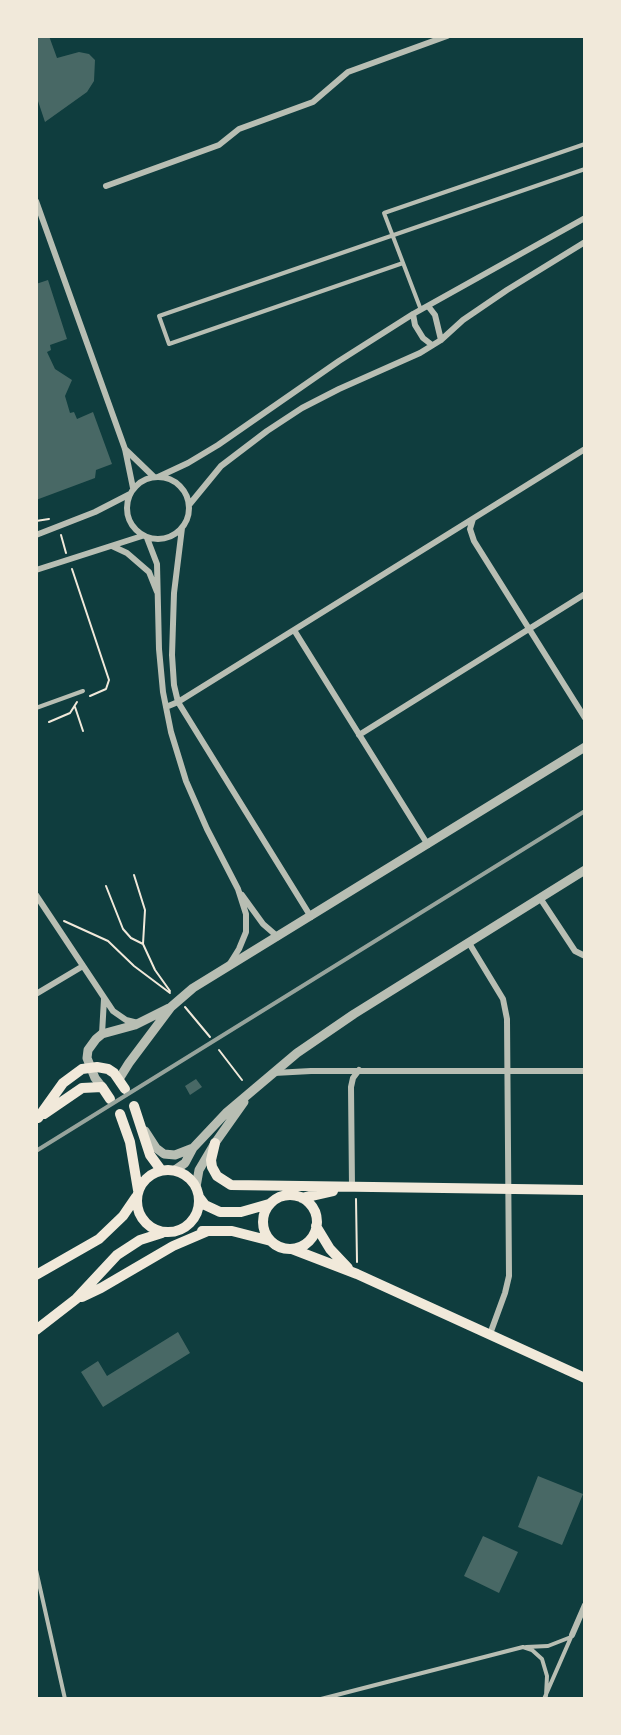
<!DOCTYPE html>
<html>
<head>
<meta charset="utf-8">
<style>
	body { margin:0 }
	#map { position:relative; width:621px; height:1735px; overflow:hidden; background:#0f3d3e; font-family:"Golos Text",sans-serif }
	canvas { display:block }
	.frame { position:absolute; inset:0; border:38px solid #f1e9da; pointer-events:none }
</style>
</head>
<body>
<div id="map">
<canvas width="621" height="1735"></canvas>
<div class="frame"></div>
</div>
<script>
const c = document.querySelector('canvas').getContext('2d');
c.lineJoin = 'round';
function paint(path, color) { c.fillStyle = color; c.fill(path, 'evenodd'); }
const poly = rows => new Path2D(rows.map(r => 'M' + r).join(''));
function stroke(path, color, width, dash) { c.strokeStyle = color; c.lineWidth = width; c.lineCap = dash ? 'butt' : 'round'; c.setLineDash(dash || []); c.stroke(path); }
paint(poly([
	[49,36,57,58,79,52,89,54,95,60,94,81,87,92,45,122,36,95,36,37],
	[48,280,67,339,50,345,51,350,47,352,55,369,72,380,65,396,70,413,74,412,77,419,93,412,112,464,96,470,95,478,36,500,36,284],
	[196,1079,202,1087,190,1095,185,1086],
	[178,1332,190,1353,103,1407,81,1372,98,1361,107,1376],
	[538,1476,583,1494,562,1545,518,1527],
	[483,1536,518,1552,499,1593,464,1576]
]), '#486865');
stroke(poly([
	[36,521,49,519],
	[61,535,66,553],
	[72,569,109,680,106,689,90,696],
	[75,707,83,731],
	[49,722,70,713,77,702],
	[134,875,145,910,143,944,155,970,170,991],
	[106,886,123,929,131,938,143,944],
	[64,921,108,941,134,966,170,993],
	[185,1007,210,1037],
	[219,1050,242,1080],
	[356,1199,357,1262]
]), '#f1e9da', 2);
stroke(poly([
	[403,263,169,344,159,316,585,169],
	[421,310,384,213,585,144],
	[36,708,83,691],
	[36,1570,65,1699],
	[526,1647,548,1646,571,1637],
	[321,1699,523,1647,532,1650,542,1659,547,1676,546,1696],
	[544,1699,572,1635]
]), '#b8beb3', 4);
stroke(poly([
	[106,186,219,145,239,129,313,102,348,72,447,36],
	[36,201,125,449,133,488],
	[428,306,435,315,441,340],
	[413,314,415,325,423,338,432,345],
	[125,449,154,477],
	'127 508a31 31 0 1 1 62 0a31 31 0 1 1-62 0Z',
	[158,477,188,463,218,445,339,361,413,314,585,218],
	[189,505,221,466,267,431,302,408,339,389,420,353,441,340,463,320,507,290,585,242],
	[473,519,470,529,474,541,585,718],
	[182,528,174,593,172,655,174,685,178,702,311,917],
	[36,535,95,512,130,494],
	[147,538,157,564,159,649,163,692,171,732,186,781,207,829,238,889,246,914,246,932,239,949,229,965],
	[112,546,127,553,149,572,157,592],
	[36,570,142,536],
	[294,630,428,845],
	[166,707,178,702,585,449],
	[359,735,585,594],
	[36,895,113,1011,126,1020,138,1023],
	[242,895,263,924,278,937],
	[540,898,575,951,585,956],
	[469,943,503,999,507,1019,509,1276,505,1293,490,1334],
	[36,994,83,966],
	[102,1034,104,999],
	[274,1073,311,1071,585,1071],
	[352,1187,351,1087,353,1078,359,1070],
	[572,1635,585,1605]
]), '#b8beb3', 6);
stroke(poly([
	[119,1079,129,1063,171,1007,193,988,585,747],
	[102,1087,95,1078,87,1058,88,1050,96,1039,102,1034,135,1025,169,1008],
	[145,1131,156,1148,164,1154,175,1155,193,1148],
	[175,1170,185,1163,193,1148,226,1113,297,1053,354,1014,585,870],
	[196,1187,199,1170,215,1143,244,1102]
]), '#b8beb3', 9);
stroke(poly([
	[134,1106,150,1155,161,1170],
	[44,1114,82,1088,102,1087,110,1099],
	[120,1114,130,1142,138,1190],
	[38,1118,63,1083,82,1069,97,1067,108,1069,114,1073,125,1089],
	[215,1143,211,1160,212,1167,217,1176,231,1185,585,1190],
	'137 1201a31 31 0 1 1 62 0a31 31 0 1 1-62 0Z',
	'263 1222a27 27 0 1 1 54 0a27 27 0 1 1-54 0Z',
	[199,1197,205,1205,220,1212,241,1212,269,1204],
	[302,1198,333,1191],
	[316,1226,330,1249,348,1268],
	[202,1231,232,1231,271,1241],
	[292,1249,357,1274,585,1378],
	[36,1275,99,1239,123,1216,136,1197],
	[82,1297,101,1288,173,1246,208,1231],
	[36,1330,76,1299,117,1255,140,1240,162,1233]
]), '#f1e9da', 10);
stroke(poly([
	[36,1151,585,811]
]), '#97a49c', 4);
</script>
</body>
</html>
